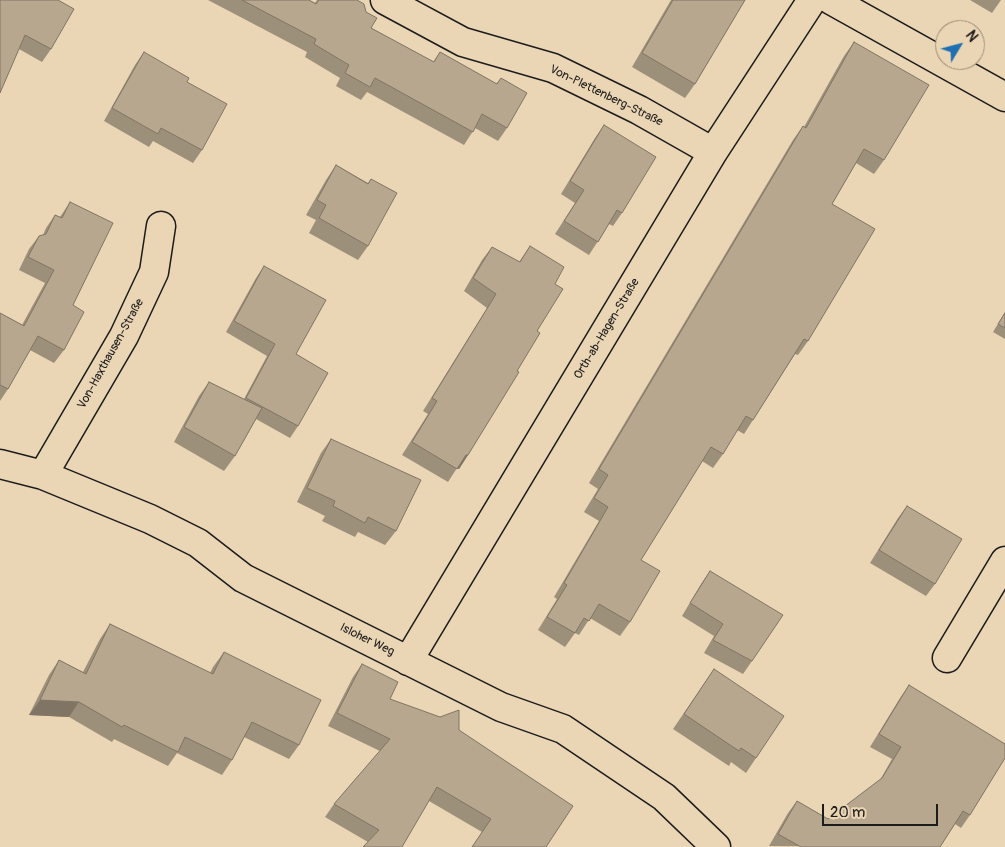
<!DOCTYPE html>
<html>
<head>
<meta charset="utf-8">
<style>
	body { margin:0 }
	#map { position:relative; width:1005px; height:847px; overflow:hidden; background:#ead5b4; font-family:Pangolin,sans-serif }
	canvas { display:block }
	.north { position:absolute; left:935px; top:20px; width:50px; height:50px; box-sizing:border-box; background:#ead5b4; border:1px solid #988b77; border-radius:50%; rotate:53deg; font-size:14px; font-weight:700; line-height:20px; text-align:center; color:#1c1c1c }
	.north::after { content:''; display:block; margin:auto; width:18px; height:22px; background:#1f6fb2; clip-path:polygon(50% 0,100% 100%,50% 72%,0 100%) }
	.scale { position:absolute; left:822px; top:804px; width:116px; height:22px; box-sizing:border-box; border:2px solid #1c1c1c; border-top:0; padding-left:6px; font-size:15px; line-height:18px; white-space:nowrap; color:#1c1c1c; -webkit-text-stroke:4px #ead5b4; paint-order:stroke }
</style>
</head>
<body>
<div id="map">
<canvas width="1005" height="847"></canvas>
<div class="north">N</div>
<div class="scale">20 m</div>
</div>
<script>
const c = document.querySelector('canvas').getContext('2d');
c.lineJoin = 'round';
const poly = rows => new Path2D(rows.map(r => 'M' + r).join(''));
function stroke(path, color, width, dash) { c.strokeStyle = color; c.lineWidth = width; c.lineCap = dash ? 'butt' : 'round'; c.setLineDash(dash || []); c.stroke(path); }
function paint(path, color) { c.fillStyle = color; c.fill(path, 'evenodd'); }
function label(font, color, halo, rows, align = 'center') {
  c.font = font + ' Pangolin,sans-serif'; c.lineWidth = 4.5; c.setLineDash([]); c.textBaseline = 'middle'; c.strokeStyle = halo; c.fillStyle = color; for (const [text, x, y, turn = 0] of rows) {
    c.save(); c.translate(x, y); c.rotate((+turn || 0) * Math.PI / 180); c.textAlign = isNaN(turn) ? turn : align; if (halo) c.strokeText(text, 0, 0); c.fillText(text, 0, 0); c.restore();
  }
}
const minor = poly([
	[385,0,463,42,553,68,639,110,713,152],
	[831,0,1005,97],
	[0,464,43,475,150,519,198,543,243,578,501,707,563,729,664,797,716,847],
	[43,475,124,336,154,272,161,226],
	[947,658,1005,561],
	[408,661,713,152,812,0]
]);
stroke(minor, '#1c1c1c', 31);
stroke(minor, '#ead5b4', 28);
paint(poly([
	[0,0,51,49,42,62,19,49],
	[208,0,309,0,315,3,317,0,357,0,366,12,371,28,433,62,440,52,496,84,501,78,507,128,498,141,475,128,464,145,367,92,361,100,336,86,340,78,305,57,307,52],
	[671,0,745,0,695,84,685,98,632,67],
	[970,0,1001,0,992,13],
	[854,42,884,160,874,174,856,163,832,204,808,341,798,355,795,354,753,420,744,434,737,430,723,454,713,468,702,461,641,560,630,622,620,636,590,618,579,635,575,633,565,647,538,630,557,599,554,597,599,521,584,512,598,489,589,483,793,140,803,126,804,127,844,56],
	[144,52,187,82,202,150,193,163,153,141,149,147,104,121,135,65],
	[604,125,622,213,613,226,609,224,589,255,555,234,575,203,561,194,595,138],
	[336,165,368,183,371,179,368,246,358,260,309,233,316,220,306,215,326,180],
	[70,202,73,305,64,350,54,363,30,350,8,389,0,401,0,313,22,325,45,283,19,270,29,249,39,236,43,235,46,228,55,215,60,217],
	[530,246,555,284,537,331,517,371,468,455,459,469,457,468,448,482,402,455,428,414,423,411,487,308,464,291,482,260,492,247,519,262],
	[264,266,296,354,298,426,290,438,256,419,235,456,224,471,174,442,199,396,209,382,244,399,267,356,226,332,256,278],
	[1005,312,1005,339,993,332],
	[331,439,396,531,385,545,358,532,355,537,322,521,325,516,297,502,321,453],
	[907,506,935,584,926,596,870,563,898,518],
	[710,571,752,661,743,674,704,653,714,636,682,616,701,584],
	[110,624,210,673,213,667,224,652,299,745,289,759,244,737,232,760,222,775,177,753,168,766,114,739,112,742,69,717,29,715,49,675,59,660,83,672,100,639],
	[362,664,390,699,459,730,546,847,472,847,482,832,429,801,368,842,325,817,334,804,380,751,328,726,353,677],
	[714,669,756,758,746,773,731,762,729,766,673,729],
	[909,685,970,815,961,828,955,824,940,847,769,846,788,813,797,801,828,819,880,780,892,759,870,747,900,698]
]), '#9d907b');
paint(poly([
	[466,455,468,455,459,469,457,468],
	[40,700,79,702,69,717,29,715]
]), '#807564');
const building = poly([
	[0,0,58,0,74,9,51,49,25,35,0,93,0,0],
	[242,0,309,0,316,4,319,0,357,0,364,4,366,12,377,18,371,28,434,62,440,52,497,84,501,78,527,93,507,128,482,114,473,132,375,78,370,87,345,73,349,65,314,44,316,39,242,0],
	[673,0,745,0,695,84,642,53,673,0],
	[854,42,929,85,884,160,864,149,832,204,875,229,808,341,804,339,753,420,746,416,723,454,711,447,641,560,660,571,630,622,599,604,589,621,584,618,575,633,547,617,567,585,564,583,608,507,594,498,608,475,599,469,803,126,806,128,854,42],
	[144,52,189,78,187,82,227,104,202,150,161,128,158,134,112,108,144,52],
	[604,125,656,157,622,213,617,210,598,242,564,221,584,190,570,181,604,125],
	[336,165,368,184,371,179,397,193,368,246,319,218,326,205,317,200,336,165],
	[70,202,113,223,73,305,84,312,64,350,38,336,8,389,0,385,0,313,24,326,54,270,28,257,39,236,46,234,55,215,62,218,70,202],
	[530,246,564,267,555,284,563,289,537,331,540,333,517,371,519,372,468,455,466,455,457,469,412,442,437,401,432,398,496,294,473,278,492,247,520,262,530,246],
	[264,266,326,300,296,354,328,373,298,426,246,398,275,344,234,321,264,266],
	[1005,313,1005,328,998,324,1005,313],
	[209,382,262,408,235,456,184,427,209,382],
	[331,439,421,480,396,531,368,517,365,523,333,506,335,501,307,488,331,439],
	[907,506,962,539,935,584,879,550,907,506],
	[710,571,783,615,752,661,713,640,723,624,690,603,710,571],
	[110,624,213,674,224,652,321,700,299,745,252,722,232,760,185,737,178,752,124,725,122,727,79,702,40,700,59,660,86,674,110,624],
	[362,664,398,682,390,699,440,717,459,710,459,730,573,806,546,847,472,847,491,819,437,787,402,847,363,847,379,830,334,804,390,739,337,713,362,664],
	[714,669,784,716,756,758,741,748,739,751,684,714,714,669],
	[909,685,1005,744,1005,758,970,815,963,811,940,847,801,847,778,834,797,801,828,819,882,778,901,747,879,734,909,685]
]);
paint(building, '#b7a78f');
stroke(building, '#807564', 1);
label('12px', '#1c1c1c', '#ead5b4', [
	["Von-Plettenberg-Straße",606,96,26],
	["Orth-ab-Hagen-Straße",607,329,-59],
	["Von-Haxthausen-Straße",111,354,-61],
	["Isloher Weg",367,640,26]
]);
</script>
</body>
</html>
